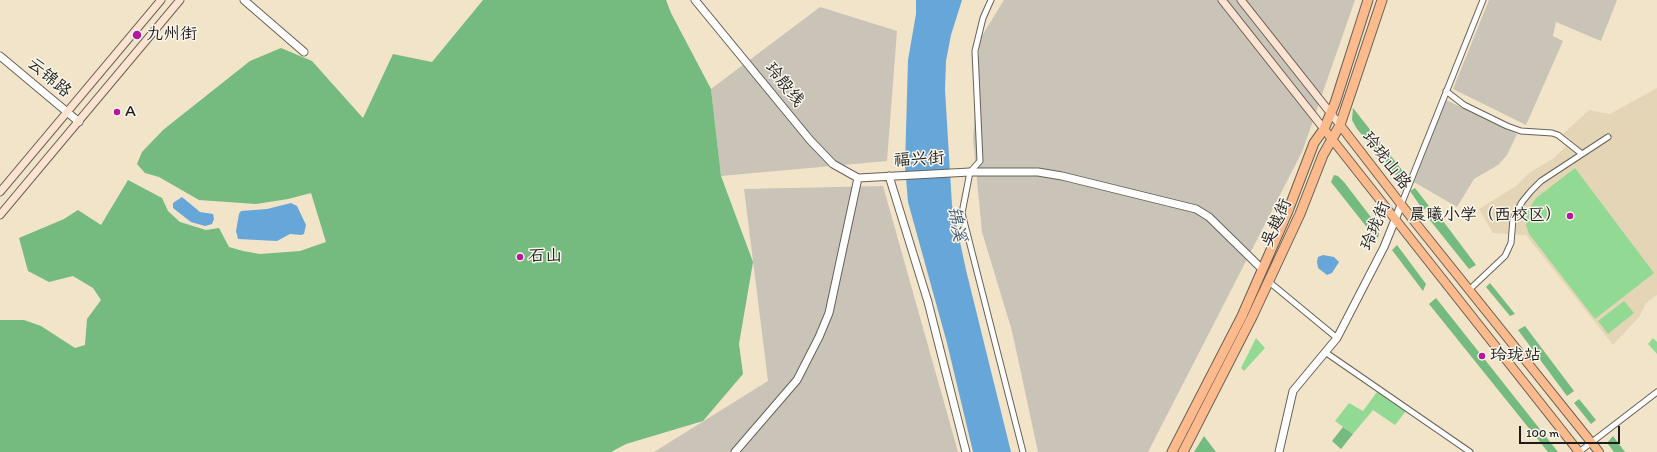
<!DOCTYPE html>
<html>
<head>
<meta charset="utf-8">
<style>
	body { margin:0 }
	#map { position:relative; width:1657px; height:452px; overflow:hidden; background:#f2e4c8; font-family:Itim,sans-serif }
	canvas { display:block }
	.scale { position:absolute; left:1519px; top:426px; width:101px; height:18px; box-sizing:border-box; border:2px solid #1c1c1c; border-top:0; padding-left:5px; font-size:12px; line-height:14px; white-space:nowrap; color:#1c1c1c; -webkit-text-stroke:3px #fbf7ec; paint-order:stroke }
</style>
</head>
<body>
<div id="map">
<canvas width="1657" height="452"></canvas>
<div class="scale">100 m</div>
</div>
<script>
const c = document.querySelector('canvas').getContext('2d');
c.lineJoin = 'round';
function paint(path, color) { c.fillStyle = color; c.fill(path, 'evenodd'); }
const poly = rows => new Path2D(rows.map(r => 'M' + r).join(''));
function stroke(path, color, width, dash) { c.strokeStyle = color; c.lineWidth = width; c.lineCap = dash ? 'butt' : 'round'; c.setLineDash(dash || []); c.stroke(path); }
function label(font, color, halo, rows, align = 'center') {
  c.font = font + ' Itim,"LXGW WenKai TC",sans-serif'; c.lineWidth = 3; c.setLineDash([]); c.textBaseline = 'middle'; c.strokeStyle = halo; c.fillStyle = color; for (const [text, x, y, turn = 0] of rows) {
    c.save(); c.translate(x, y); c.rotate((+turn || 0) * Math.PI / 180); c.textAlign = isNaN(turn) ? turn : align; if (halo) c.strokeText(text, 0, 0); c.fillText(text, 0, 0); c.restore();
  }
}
paint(poly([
	[1657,88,1657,295,1646,303,1639,317,1613,345,1526,235,1493,233,1479,209,1516,186,1529,173,1554,158,1572,140,1563,134,1589,110,1610,114]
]), '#e5d5b7');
paint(poly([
	[1004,0,1355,0,1302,152,1148,452,1038,452,1012,331,982,232,973,139,980,39],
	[1489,0,1617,0,1601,41,1556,22,1553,36,1563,41,1526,125,1453,89],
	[820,7,897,31,887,161,721,176,711,89],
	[1446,100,1517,134,1507,155,1498,165,1474,179,1457,207,1414,182],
	[883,186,958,452,654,452,768,381,744,189]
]), '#c9c3b8');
paint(poly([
	[1575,168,1654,273,1595,319,1529,234,1526,225,1527,212,1536,198],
	[1624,301,1634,313,1608,334,1598,321],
	[1256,338,1265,348,1244,371,1241,368],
	[1653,338,1657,342,1657,354,1648,344],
	[1377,392,1406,411,1395,425,1373,410,1353,434,1335,421,1349,403,1363,411]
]), '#92da94');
paint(poly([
	[483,0,666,0,671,13,711,89,721,176,753,262,739,344,743,374,703,421,626,444,611,452,0,452,0,320,24,320,41,326,75,348,85,345,87,319,101,300,93,288,73,276,49,282,28,271,19,238,64,219,78,210,101,225,128,180,162,198,168,211,180,222,206,230,219,228,229,247,243,251,260,254,300,251,326,242,311,193,288,199,256,204,199,200,159,177,145,173,137,164,142,152,163,130,250,61,281,48,312,61,363,118,393,54,432,62],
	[1353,108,1406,175,1399,179,1357,129,1352,120],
	[1334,175,1338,176,1344,182,1380,229,1378,238,1365,225,1331,182],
	[1415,188,1429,206,1423,210,1410,191],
	[1435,215,1440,217,1476,265,1469,269,1429,219],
	[1397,245,1426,284,1423,291,1392,250],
	[1490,283,1515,314,1510,316,1486,287],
	[1436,298,1482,356,1558,452,1548,452,1429,304],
	[1525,326,1574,391,1567,396,1518,330],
	[1579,399,1596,420,1591,424,1574,403],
	[1343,427,1353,434,1341,449,1332,441],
	[1204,436,1216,452,1194,452],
	[1613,436,1625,452,1614,452,1607,443]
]), '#75ba7e');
paint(poly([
	[916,0,962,0,951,35,946,61,945,90,952,205,966,270,1011,452,973,452,947,343,908,202,905,166,908,60,916,14],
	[182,197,200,212,213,214,214,219,212,224,205,226,191,222,173,208,173,203],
	[291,203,297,206,306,225,304,234,301,235,290,234,277,241,238,239,236,231,239,214,241,211,267,209],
	[1323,255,1334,257,1339,262,1332,273,1327,275,1318,268,1317,262,1318,257]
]), '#66a6d9');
const minor = poly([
	[991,0,983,18,975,51,980,161,970,172,962,213,1023,452],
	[1446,91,1464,105,1507,126,1521,131,1552,133,1558,135,1582,154],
	[1401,205,1483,0],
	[1268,281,1337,338],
	[1469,290,1505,256,1511,243,1513,219,1522,202,1531,191,1541,181,1608,137],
	[1325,352,1470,452],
	[1579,452,1657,392]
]);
const tertiary = poly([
	[244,0,304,52],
	[695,0,810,140,833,164,858,178],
	[0,56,79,122],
	[889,176,928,302,966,452],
	[735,452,797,380,819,337,829,313,858,178,970,172,1038,172,1062,176,1196,209,1209,217,1262,269],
	[1279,452,1293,391,1337,338,1384,247,1401,205]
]);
const secondary = poly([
	[1222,0,1324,129],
	[1241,0,1340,125],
	[0,192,161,0],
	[0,215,180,0]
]);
const primary = poly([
	[1340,125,1414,221,1599,452],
	[1324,129,1579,452]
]);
const trunk = poly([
	[1172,452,1242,316,1288,211,1314,143,1324,129,1335,103,1368,0],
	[1183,452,1252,317,1300,214,1323,155,1340,125,1382,0]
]);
stroke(minor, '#676258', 7);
stroke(tertiary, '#676258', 9);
stroke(secondary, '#676258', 9);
stroke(primary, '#676258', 10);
stroke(trunk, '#676258', 11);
stroke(minor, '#fff', 5);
stroke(tertiary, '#fff', 7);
stroke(secondary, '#fee3d1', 7);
stroke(primary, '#fcba8d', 8);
stroke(trunk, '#fcba8d', 9);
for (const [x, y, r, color] of [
	[137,35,5,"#b5179e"],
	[117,112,4,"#b5179e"],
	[1570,216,4,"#b5179e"],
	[520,257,4,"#b5179e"],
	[1482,356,4,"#b5179e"]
]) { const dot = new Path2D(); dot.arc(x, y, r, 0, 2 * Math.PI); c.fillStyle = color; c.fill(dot); stroke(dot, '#fbf7ec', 1.5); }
label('17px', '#1c1c1c', '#fbf7ec', [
	["九州街",146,35],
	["A",125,112],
	["晨曦小学（西校区）",1562,216,"right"],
	["石山",528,257],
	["玲珑站",1490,356]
], 'left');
label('17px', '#1c1c1c', '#fbf7ec', [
	["云锦路",49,78,40],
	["玲殷线",784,85,51],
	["福兴街",919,160,-3],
	["玲珑山路",1386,161,52],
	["吴越街",1277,223,-66],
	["玲珑街",1376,226,-67]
]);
label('italic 18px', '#3d5a71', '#fbf7ec', [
	["锦溪",956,224,79]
]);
</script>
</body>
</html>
